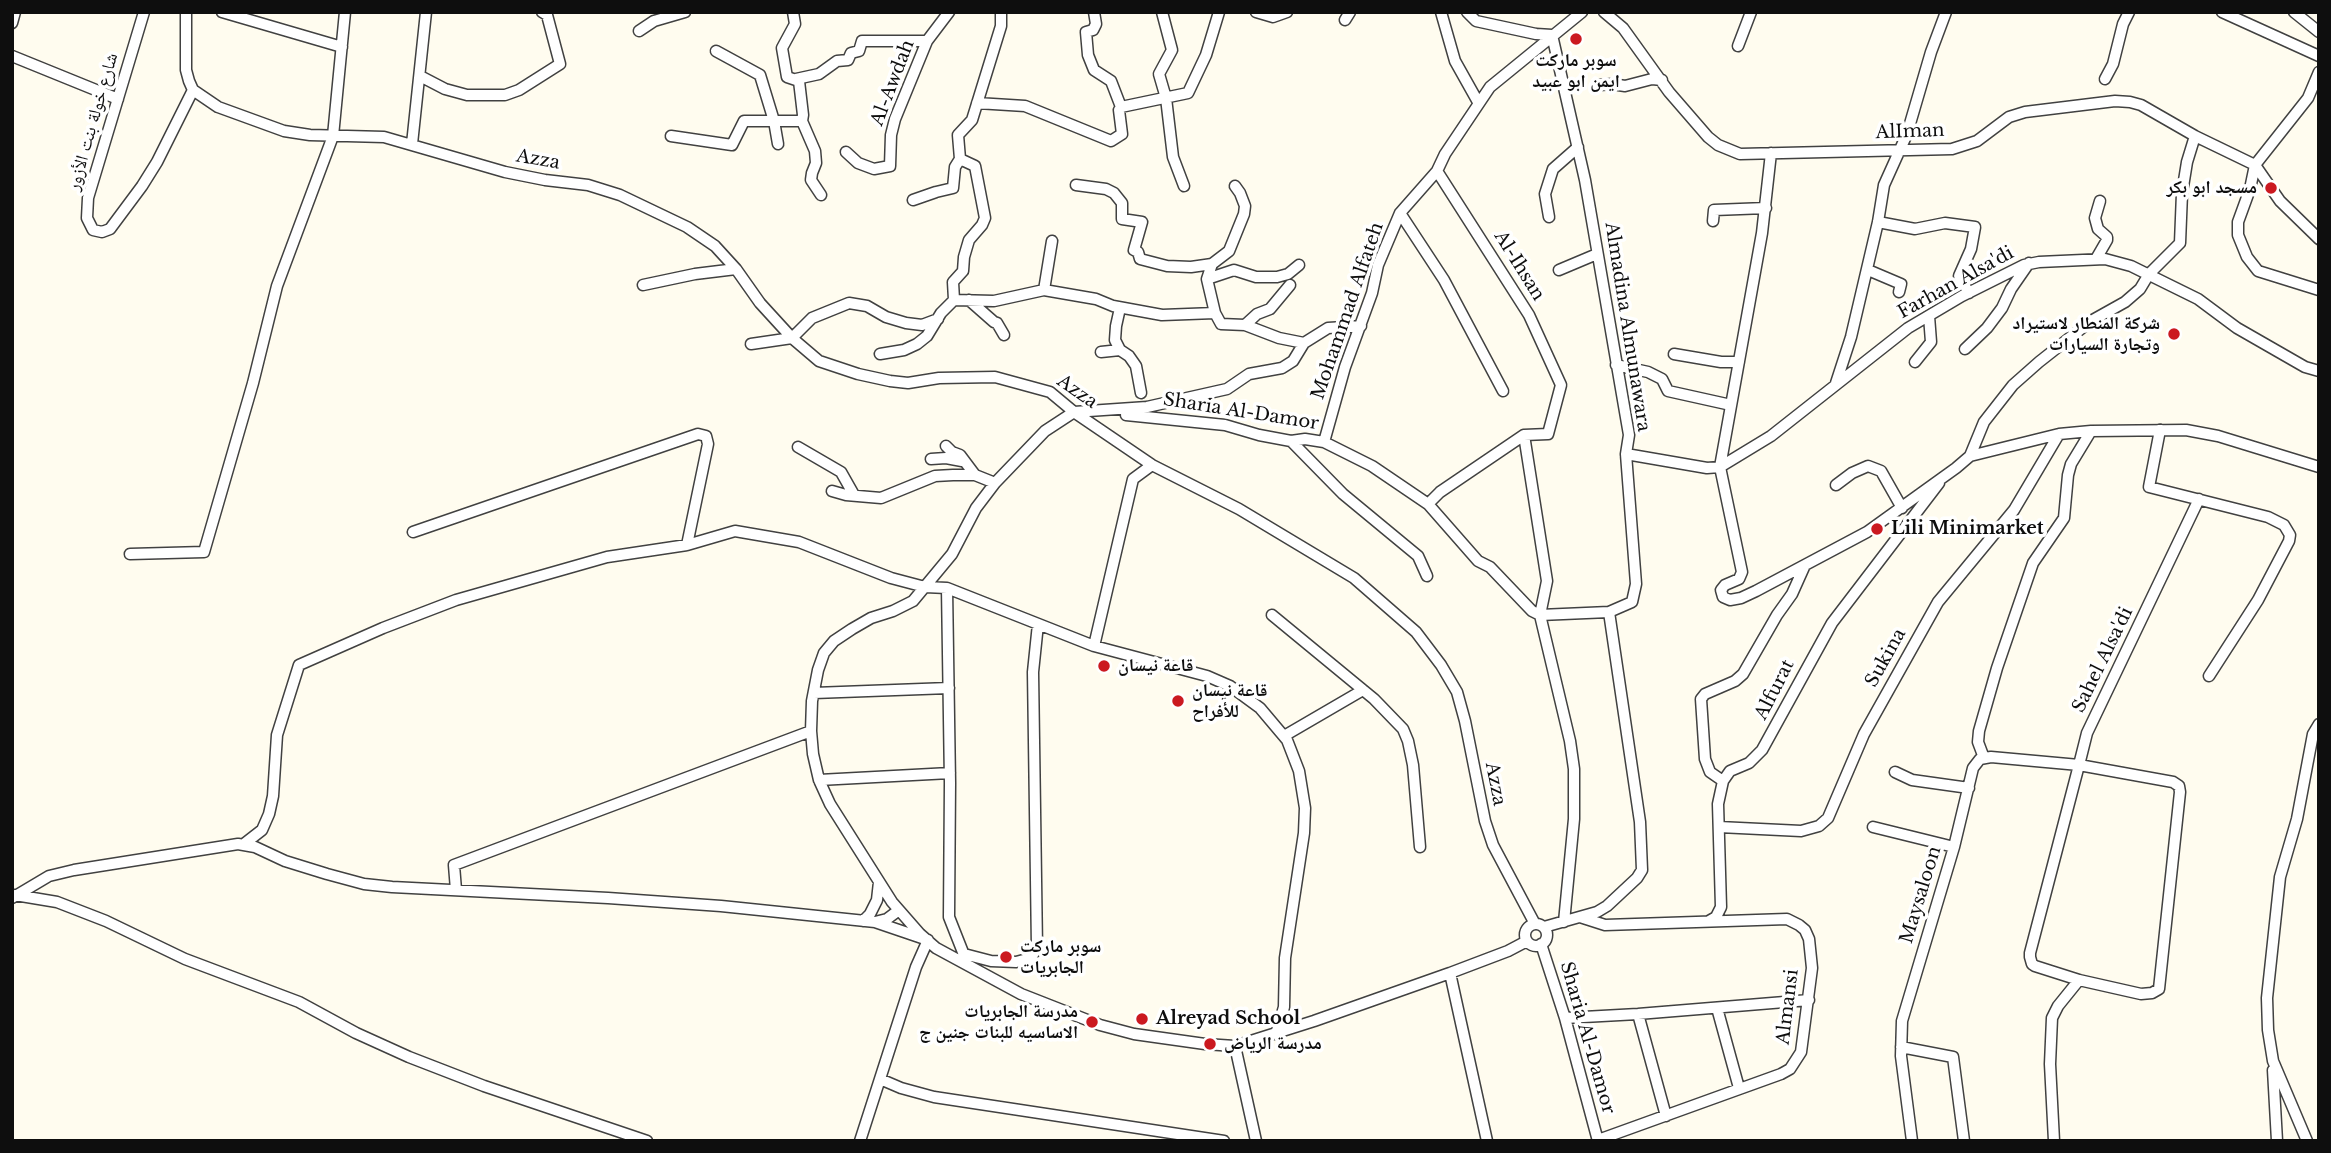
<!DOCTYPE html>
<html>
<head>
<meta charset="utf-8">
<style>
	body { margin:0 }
	#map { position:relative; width:2331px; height:1153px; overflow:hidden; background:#fffcef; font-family:"Libre Baskerville",serif }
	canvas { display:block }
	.frame { position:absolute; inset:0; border:14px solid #0e0e0e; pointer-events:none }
</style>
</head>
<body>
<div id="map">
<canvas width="2331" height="1153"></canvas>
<div class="frame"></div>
</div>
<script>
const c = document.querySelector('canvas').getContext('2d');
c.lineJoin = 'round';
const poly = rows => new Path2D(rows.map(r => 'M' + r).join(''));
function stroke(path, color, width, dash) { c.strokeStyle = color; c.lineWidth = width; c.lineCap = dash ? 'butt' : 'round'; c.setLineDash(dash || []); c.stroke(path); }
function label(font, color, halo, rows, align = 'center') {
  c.font = font + ' "Libre Baskerville","Noto Naskh Arabic",serif'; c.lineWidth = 7; c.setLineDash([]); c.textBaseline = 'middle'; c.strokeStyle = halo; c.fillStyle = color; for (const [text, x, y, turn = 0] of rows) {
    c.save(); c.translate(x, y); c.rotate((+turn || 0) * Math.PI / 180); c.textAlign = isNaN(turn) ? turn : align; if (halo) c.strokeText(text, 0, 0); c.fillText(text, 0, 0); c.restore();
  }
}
const minor = poly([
	[144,12,88,198,87,218,93,230,102,232,110,229,142,186,157,162,193,90],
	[186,12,186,70,189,81,193,90,218,107,284,131,310,135,384,137,505,172,545,180,588,185,620,195,687,227,715,246,736,269,760,303,792,338,819,361,858,374,890,381,908,383,939,378,995,377,1050,392,1074,412,1152,465,1239,509,1354,578,1416,632,1441,665,1457,692,1465,721,1485,821,1493,845,1535,924],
	[222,12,342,47],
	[793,12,795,24,782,48,787,77,799,81,803,115,802,121,815,151,816,163,812,173,811,180,821,195],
	[1094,12,1096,24,1093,30,1086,32,1088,55,1094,70,1111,81,1121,107],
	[1162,12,1172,50,1159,74,1166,98,1173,157,1184,186],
	[1256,12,1273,17,1287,12],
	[1441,12,1455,61,1478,102],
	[1467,12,1476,21,1536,34,1552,35,1585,180,1629,435,1626,454,1636,584,1632,602,1609,612,1540,615],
	[1604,12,1623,28,1669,92,1708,137,1718,145,1740,154,1952,149,1977,141,2009,117,2025,112,2115,101,2130,102,2141,105,2195,136,2255,165,2280,201,2319,239],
	[2222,12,2319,56],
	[2294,12,2319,32],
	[1345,20,1350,12],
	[12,23,15,12],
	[639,31,654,21,685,12],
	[1738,46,1751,12],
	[716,51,760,75,774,121,778,144],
	[12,56,118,99],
	[2319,72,2308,98,2255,165,2250,189,2238,222,2238,235,2247,257,2258,271,2319,290],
	[420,76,445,89,467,95,505,95,519,90,560,64,547,15,542,12],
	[796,79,819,74,837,61,848,60,851,53,859,51,862,41,927,41],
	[2105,79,2113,64,2123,24,2129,12],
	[1600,85,1612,84,1625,86,1652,79,1662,80],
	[977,103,1025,106,1111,141,1122,134,1119,110,1121,107,1188,93,1206,55,1219,12],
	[671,136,732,145,744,121,802,121],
	[412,144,426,12],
	[846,152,858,163,874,169,890,166,891,135,895,119,927,41,949,12],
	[1771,153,1762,233,1720,467,1742,572,1739,579,1725,585,1721,590,1723,597,1730,600,1741,598,1756,591,1867,532,1956,468,1970,456,1984,422,2013,385,2039,362,2091,321,2125,302,2140,289,2149,274,2180,243,2182,193,2187,162,2195,136],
	[1437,171,1529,315,1561,385,1548,434,1524,435],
	[1076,185,1106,189,1114,193,1122,203,1122,219,1142,222,1134,250,1138,252,1140,259,1167,266,1191,267,1212,264],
	[913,200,936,192,953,188,955,167,960,159],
	[1400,213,1444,280,1503,391],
	[1549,217,1545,194,1553,169,1578,147],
	[1713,221,1714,210,1766,208],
	[1878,222,1915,229,1945,223,1975,227,1971,249,1959,276,1969,293],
	[2096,259,2107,240,2107,237,2098,229,2095,218,2100,201],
	[1559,270,1597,254],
	[1868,270,1901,284,1899,292],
	[1207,279,1234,270,1256,277,1277,277,1288,274,1299,265],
	[643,285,695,274,736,269],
	[1044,290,1052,241],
	[954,300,953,282,963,271,964,257,969,240,982,225,985,218,975,166,960,159,958,135,972,120,1001,26,1001,12],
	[969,300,994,322,997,323,1004,335],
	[1120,308,1116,326,1115,340,1120,350,1129,356,1136,366,1141,393],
	[1215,313,1207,279,1212,264,1229,251,1244,214,1245,206,1240,193,1235,186],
	[1245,325,1257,314,1270,309,1290,285],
	[1361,326,1328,328,1304,343,1293,361,1282,368,1249,374,1227,389,1147,407,1074,412,1045,431,995,483,976,508,952,554,913,601,893,611,871,618,852,629,834,641,824,653,818,670,812,701,811,731,813,754,819,780,830,804,892,902,920,934,936,948,1021,994,1100,1025,1134,1034,1205,1044,1235,1046,1314,1021,1450,973,1508,951,1527,941],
	[751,344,792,338,812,318,849,303,867,306,886,317,906,323,922,325,938,319],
	[1965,349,1987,328,2002,308,2011,289,2029,263],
	[1101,352,1120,350],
	[880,354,904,350,917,344,927,336,941,313,954,300,994,301,1044,290,1096,299,1113,306,1162,315,1215,313,1221,324,1245,325,1279,338,1304,343],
	[1674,354,1721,362,1739,362],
	[1915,362,1931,342,1929,316],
	[1616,365,1648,372,1662,379,1668,391,1731,405],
	[1836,383,1851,337,1878,222,1884,185,1907,134,1931,52,1946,12],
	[1126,415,1225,425,1259,435,1291,441,1305,439,1324,442,1372,466,1428,504,1440,492,1524,435],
	[2160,430,2149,487,2268,517,2284,525,2290,535,2289,541,2258,600,2209,676],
	[1524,435,1547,581,1540,615],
	[1291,441,1343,494,1418,556,1427,576],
	[1324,442,1345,367,1372,293,1378,265,1400,213,1437,171,1445,154,1490,87,1582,12],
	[946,446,952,452,960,455,975,475],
	[798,447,841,472,854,495],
	[1626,454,1707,468,1720,467,1771,436,1908,328,1962,296,2024,265,2039,262,2105,259,2131,266,2198,299,2237,328,2305,367,2319,371],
	[1970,456,2059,434,2091,431,2186,430,2218,436,2319,467],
	[931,459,946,458,962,461],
	[1836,485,1852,473,1868,466,1881,471,1902,508],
	[832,491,846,495,881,498,935,476,953,475,975,475,995,483],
	[1428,504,1478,561,1490,567,1532,611,1540,615,1570,741,1574,769,1574,819,1564,922],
	[413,532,698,434,706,436,708,444,687,545],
	[130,554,204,552,253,383,277,286,333,136,345,12],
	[947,588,950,783,949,917,966,960],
	[1272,615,1374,699,1403,729,1408,741,1413,765,1420,847],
	[1094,646,1133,479,1152,465],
	[814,693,949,688],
	[1284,736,1363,690],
	[1984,758,1978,742,1979,731,1997,668,2033,563,2064,518,2068,475,2071,464,2091,431],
	[1895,772,1912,780,1969,788],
	[819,780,950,773],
	[1723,781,1710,772,1705,759,1701,699,1705,694,1735,681,1743,674,1777,615,1792,594,1805,565],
	[1719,827,1801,831,1819,826,1828,818,1864,734,1938,602,2014,510,2059,434],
	[1873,827,1954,847],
	[244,844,262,830,269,814,273,796,277,735,299,665,383,628,456,600,607,557,687,545,735,531,799,542,891,578,925,587,947,588,1094,646,1207,676,1230,686,1260,708,1287,740,1299,771,1305,808,1304,833,1285,958,1284,1007,1276,1034],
	[456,890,454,865,811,731],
	[15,895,57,902,106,921,185,959,299,1002,356,1033,409,1057,484,1086,647,1141],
	[12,898,49,876,74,870,238,844,255,847,285,861,327,874,364,884,392,887,608,898,721,906,875,922,887,919,899,910],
	[1580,917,1605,925,1787,919,1799,925,1805,930,1809,939,1812,968,1801,1052,1790,1069,1781,1074,1598,1140],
	[863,921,870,914,877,900,879,882],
	[1709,921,1716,917,1721,907,1718,804,1723,781,1730,771,1749,763,1762,750,1832,623,1939,483],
	'1525 935a11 11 0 1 1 22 0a11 11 0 1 1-22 0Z',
	[1544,927,1597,912,1607,906,1637,878,1642,870,1640,822,1609,612],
	[1541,944,1565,1018,1598,1141],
	[964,954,991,961,1016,962,1031,958,1037,948,1033,672,1038,624],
	[1450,973,1487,1141],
	[1717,1008,1739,1088],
	[1638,1014,1666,1116],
	[1565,1018,1638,1014,1809,1000],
	[1235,1046,1256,1141],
	[1901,1047,1953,1057,1964,1141],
	[2273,1070,2277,1141],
	[880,1079,901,1088,934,1097,1224,1141],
	[860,1141,916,967,928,940,875,922],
	[1912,1141,1901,1056,1902,1021,1954,847,1973,768,1980,759,1991,757,2079,765,2173,782,2179,786,2180,792,2159,989,2152,993,2141,994,2079,980,2035,966,2032,964,2030,957,2030,953,2079,765,2087,733,2199,499],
	[2054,1141,2050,1064,2052,1018,2058,1006,2079,980],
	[2307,1141,2273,1061,2268,1030,2267,998,2280,877,2297,819,2313,734,2319,724]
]);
stroke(minor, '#414141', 13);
stroke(minor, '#fff', 10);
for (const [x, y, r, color] of [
	[1576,39,7,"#cb1920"],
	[2271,188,7,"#cb1920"],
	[2174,334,7,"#cb1920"],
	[1877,529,7,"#cb1920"],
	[1104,666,7,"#cb1920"],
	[1178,701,7,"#cb1920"],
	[1006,957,7,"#cb1920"],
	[1142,1019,7,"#cb1920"],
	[1092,1022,7,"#cb1920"],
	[1210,1044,7,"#cb1920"]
]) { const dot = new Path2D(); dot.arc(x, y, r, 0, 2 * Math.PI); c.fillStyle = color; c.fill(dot); stroke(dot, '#fff', 2.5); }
label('bold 18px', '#0e0e0e', '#fff', [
	["سوبر ماركت",1576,61,"center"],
	["ايمن ابو عبيد",1576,82,"center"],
	["مسجد ابو بكر",2257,188,"right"],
	["شركة المنطار لاستيراد",2160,324,"right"],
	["وتجارة السيارات",2160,345,"right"],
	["Lili Minimarket",1891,529],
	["قاعة نيسان",1118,666],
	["قاعة نيسان",1192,691],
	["للأفراح",1192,712],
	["سوبر ماركت",1020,947],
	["الجابريات",1020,968],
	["مدرسة الجابريات",1078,1012,"right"],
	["الاساسيه للبنات جنين ج",1078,1033,"right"],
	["Alreyad School",1156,1019],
	["مدرسة الرياض",1224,1044]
], 'left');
label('18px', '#0e0e0e', '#fff', [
	["Al-Awdah",893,83,-69],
	["شارع خولة بنت الأزور",93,122,-74],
	["AlIman",1910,132,-2],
	["Azza",538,160,10],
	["Al-Ihsan",1519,266,58],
	["Farhan Alsa'di",1956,283,-29],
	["Mohammad Alfateh",1348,311,-71],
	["Almadina Almunawara",1627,327,81],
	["Azza",1077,392,35],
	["Sharia Al-Damor",1241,412,9],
	["Sukina",1886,658,-61],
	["Sahel Alsa'di",2103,660,-64],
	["Alfurat",1775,690,-63],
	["Azza",1495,784,79],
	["Maysaloon",1921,895,-73],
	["Almansi",1788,1007,-83],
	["Sharia Al-Damor",1587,1038,74]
]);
</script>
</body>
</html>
